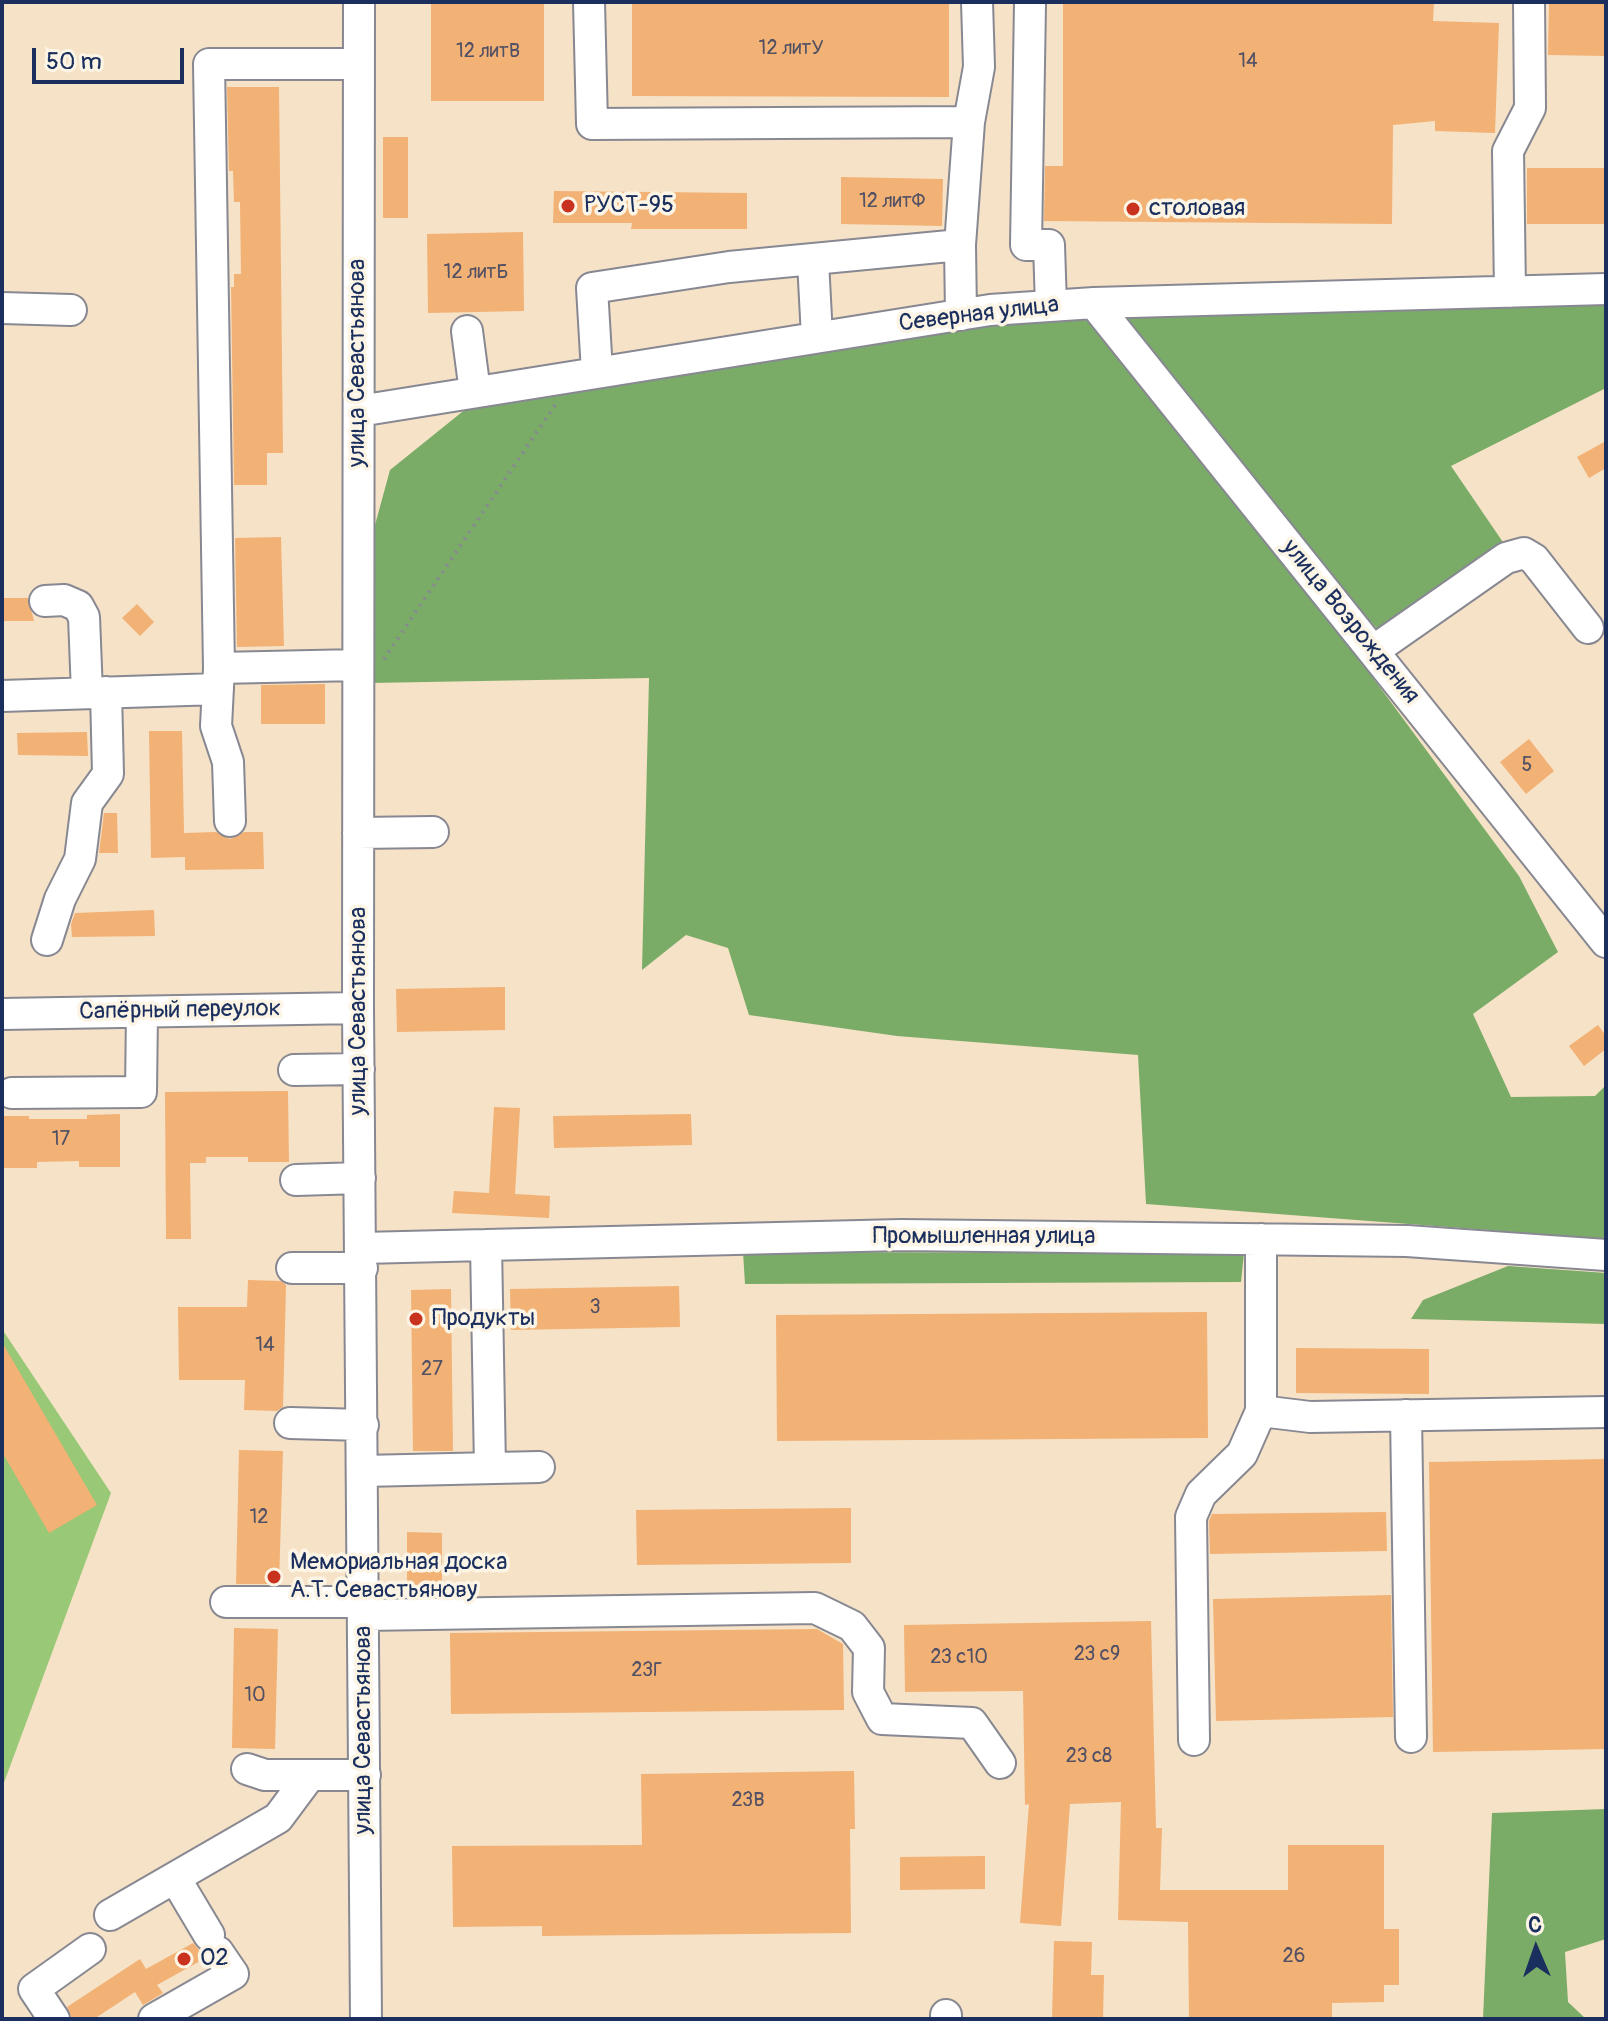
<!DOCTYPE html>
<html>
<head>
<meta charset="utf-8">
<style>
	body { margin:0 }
	#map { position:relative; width:1608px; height:2021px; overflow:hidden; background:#f6e2c7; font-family:Pangolin,sans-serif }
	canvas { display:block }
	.frame { position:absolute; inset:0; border:4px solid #1b2f5e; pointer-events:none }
	.north { position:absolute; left:1496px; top:1909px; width:80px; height:80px; -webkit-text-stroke:6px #fcf5e5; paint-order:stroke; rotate:358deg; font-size:22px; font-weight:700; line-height:32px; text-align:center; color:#1b2f5e }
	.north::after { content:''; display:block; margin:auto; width:28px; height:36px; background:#1b2f5e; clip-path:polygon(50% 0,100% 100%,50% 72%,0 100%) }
	.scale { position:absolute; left:32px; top:48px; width:152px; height:36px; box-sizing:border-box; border:4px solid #1b2f5e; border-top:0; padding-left:10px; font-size:24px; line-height:28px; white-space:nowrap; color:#1b2f5e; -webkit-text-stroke:6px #fcf5e5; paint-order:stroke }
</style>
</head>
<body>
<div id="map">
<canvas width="1608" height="2021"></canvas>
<div class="frame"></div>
<div class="north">С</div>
<div class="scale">50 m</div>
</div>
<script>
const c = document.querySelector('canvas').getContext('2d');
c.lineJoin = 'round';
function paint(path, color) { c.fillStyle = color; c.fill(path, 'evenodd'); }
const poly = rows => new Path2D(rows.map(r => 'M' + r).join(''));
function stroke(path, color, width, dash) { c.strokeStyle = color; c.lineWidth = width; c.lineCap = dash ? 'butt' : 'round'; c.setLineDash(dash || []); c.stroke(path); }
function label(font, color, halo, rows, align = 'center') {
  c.font = font + ' Pangolin,sans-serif'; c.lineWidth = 7; c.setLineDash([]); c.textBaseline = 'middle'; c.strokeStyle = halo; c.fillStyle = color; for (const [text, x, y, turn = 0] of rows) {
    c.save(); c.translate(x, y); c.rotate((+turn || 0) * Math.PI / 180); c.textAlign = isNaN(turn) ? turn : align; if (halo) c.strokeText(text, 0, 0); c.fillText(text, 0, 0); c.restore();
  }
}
paint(poly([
	[2,1329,111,1493,2,1788]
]), '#99c877');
paint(poly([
	[1606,299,1606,388,1451,466,1509,551,1392,645,1308,553,1124,321,1131,314],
	[1070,318,1090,321,1365,667,1519,876,1558,952,1473,1014,1511,1097,1595,1096,1606,1085,1606,1239,1146,1204,1138,1055,897,1036,749,1015,728,948,686,935,642,970,649,678,370,683,369,547,390,470,467,408,996,323],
	[743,1252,1244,1253,1241,1282,745,1284],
	[1508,1266,1606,1273,1606,1324,1411,1319,1423,1300],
	[1606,1809,1606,1939,1565,1952,1568,2002,1586,2019,1483,2019,1492,1813]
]), '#7aac68');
paint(poly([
	[431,2,544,2,544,101,431,101],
	[632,2,949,2,949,97,632,96],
	[1063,2,1434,2,1433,21,1499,23,1495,133,1435,131,1435,121,1393,125,1392,224,1044,221,1045,166,1063,166],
	[1549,2,1606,2,1606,56,1548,55],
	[227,87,279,87,283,453,267,453,267,485,234,485,231,287,234,287,234,274,241,274,240,202,234,202,233,171,229,171],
	[383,137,408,137,408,218,383,218],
	[1527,168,1606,168,1606,224,1527,224],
	[841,177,943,179,942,226,841,224],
	[554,191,747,193,747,229,631,229,632,223,553,223],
	[523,232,524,311,428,313,427,234],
	[1606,441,1606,468,1589,478,1577,457],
	[281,537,284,646,237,647,235,538],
	[2,598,28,598,34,621,2,621],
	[137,604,154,622,140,636,122,618],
	[325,684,325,724,261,724,261,685],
	[149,731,182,731,184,833,216,832,230,839,244,832,263,832,264,869,185,870,185,857,151,858],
	[87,732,88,756,18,755,17,733],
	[1529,739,1554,771,1526,794,1500,762],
	[104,813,117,813,118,853,99,853],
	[154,910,155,936,72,937,71,924,75,913],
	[505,987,505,1030,397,1032,396,989],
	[1598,1025,1606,1036,1606,1049,1584,1066,1569,1046],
	[288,1091,289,1162,248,1162,248,1157,206,1157,206,1163,190,1163,191,1239,166,1239,165,1092],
	[494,1107,520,1108,515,1194,550,1196,549,1218,452,1213,454,1191,489,1193],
	[120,1114,120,1167,79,1167,79,1161,37,1162,37,1168,2,1168,2,1116,29,1116,29,1119,87,1119,87,1115],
	[691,1114,692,1145,554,1148,553,1116],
	[248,1280,281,1281,286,1285,283,1407,277,1411,244,1410,245,1380,179,1380,178,1307,247,1307],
	[679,1286,680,1327,511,1330,510,1289],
	[451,1289,453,1451,413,1451,411,1290],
	[1207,1312,1208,1438,777,1441,776,1315],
	[2,1342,97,1505,49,1533,2,1452],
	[1296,1348,1429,1349,1429,1394,1296,1393],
	[239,1450,283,1451,279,1584,236,1584],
	[1606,1459,1606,1749,1433,1752,1429,1462],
	[851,1508,851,1563,637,1565,636,1510],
	[1386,1512,1387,1551,1210,1554,1209,1521,1212,1514],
	[407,1532,442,1533,442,1586,407,1586],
	[1391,1595,1393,1717,1216,1721,1213,1599],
	[1151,1621,1156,1828,1162,1828,1160,1890,1288,1890,1288,1845,1384,1845,1384,1929,1399,1929,1399,1985,1384,1985,1384,2002,1332,2003,1332,2019,1189,2019,1188,1922,1118,1920,1121,1802,1070,1804,1061,1926,1020,1923,1029,1804,1025,1805,1023,1691,905,1692,904,1625],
	[234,1628,278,1629,275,1749,232,1748],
	[817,1629,843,1644,844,1710,451,1714,450,1633],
	[854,1771,855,1829,850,1829,851,1933,542,1936,542,1926,453,1927,452,1846,642,1845,641,1774],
	[985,1856,985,1889,900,1890,900,1857],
	[1054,1941,1092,1942,1091,1975,1104,1975,1103,2019,1052,2019],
	[193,1943,200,1951,202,1960,157,1985,163,1993,143,2005,135,1992,94,2019,72,2019,67,2007,140,1959,146,1969]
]), '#f2b175');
const minor = poly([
	[359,2,358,1008,366,2019],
	[589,2,592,124,969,122],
	[1030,4,1026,245,1049,245,1051,306],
	[813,261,817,337],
	[1510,292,1508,151,1530,108,1529,2],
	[1094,303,1606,942],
	[2,308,71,310],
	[961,315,960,245,969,122,979,67,977,2],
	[467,331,475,392],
	[597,372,592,288,729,267,960,245],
	[359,411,990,310,1094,303,1606,289],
	[45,601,64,600,78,606,84,617,87,693],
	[1373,651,1506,558,1524,553,1534,559,1588,628],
	[219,668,358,665],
	[2,696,218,689],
	[230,821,228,762,216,726,219,668,209,64,358,64],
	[358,833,433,832],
	[47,940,60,899,80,859,87,803,108,774,106,692],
	[2,1014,358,1008],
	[294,1070,359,1069],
	[12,1093,141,1092,142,1012],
	[296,1180,360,1178],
	[1261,1239,1261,1411,1310,1417,1606,1412],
	[486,1245,490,1468],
	[362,1248,901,1235,1407,1241,1606,1255],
	[292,1268,362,1268],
	[1406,1415,1411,1737],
	[290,1423,363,1425],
	[363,1471,539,1467],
	[226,1602,364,1602],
	[364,1615,815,1608,852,1626,869,1648,868,1692,882,1719,972,1723,1000,1763],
	[1194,1740,1191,1517,1201,1494,1242,1454,1261,1411],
	[247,1769,265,1775,365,1775],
	[175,1878,209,1935],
	[110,1915,278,1818,310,1775],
	[946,2015,946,2019],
	[54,2019,34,1989,90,1949],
	[154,2019,233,1974,218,1952]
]);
stroke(minor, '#888892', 34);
stroke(poly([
	[384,659,555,405]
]), '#888892', 4, [2, 6]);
stroke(minor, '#fff', 30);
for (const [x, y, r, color] of [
	[568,206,8,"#c8321e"],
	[1133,209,8,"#c8321e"],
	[416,1319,8,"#c8321e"],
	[274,1577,8,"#c8321e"],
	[184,1959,8,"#c8321e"]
]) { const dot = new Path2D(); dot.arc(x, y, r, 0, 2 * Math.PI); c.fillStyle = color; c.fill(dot); stroke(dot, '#fcf5e5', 3); }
label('20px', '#515064', null, [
	["12 литУ",791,49],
	["12 литВ",488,52],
	["14",1248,62],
	["12 литФ",892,202],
	["12 литБ",476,273],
	["5",1527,766],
	["17",61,1140],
	["3",595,1308],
	["14",265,1346],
	["27",432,1370],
	["12",259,1518],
	["23 с9",1097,1655],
	["23 с10",959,1658],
	["23Г",647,1671],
	["10",255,1696],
	["23 с8",1089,1757],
	["23В",748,1801],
	["26",1294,1957]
]);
label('24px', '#1b2f5e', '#fcf5e5', [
	["РУСТ-95",584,206],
	["столовая",1149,209],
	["Продукты",432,1319],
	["Мемориальная доска",290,1563],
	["А.Т. Севастьянову",290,1591],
	["O2",200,1959]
], 'left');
label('24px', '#1b2f5e', '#fcf5e5', [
	["Северная улица",979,315,-7],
	["улица Севастьянова",358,363,-90],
	["улица Возрождения",1350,622,51],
	["Сапёрный переулок",180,1011,-1],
	["улица Севастьянова",359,1011,-90],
	["Промышленная улица",984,1237],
	["улица Севастьянова",364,1730,-90]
]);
</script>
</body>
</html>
